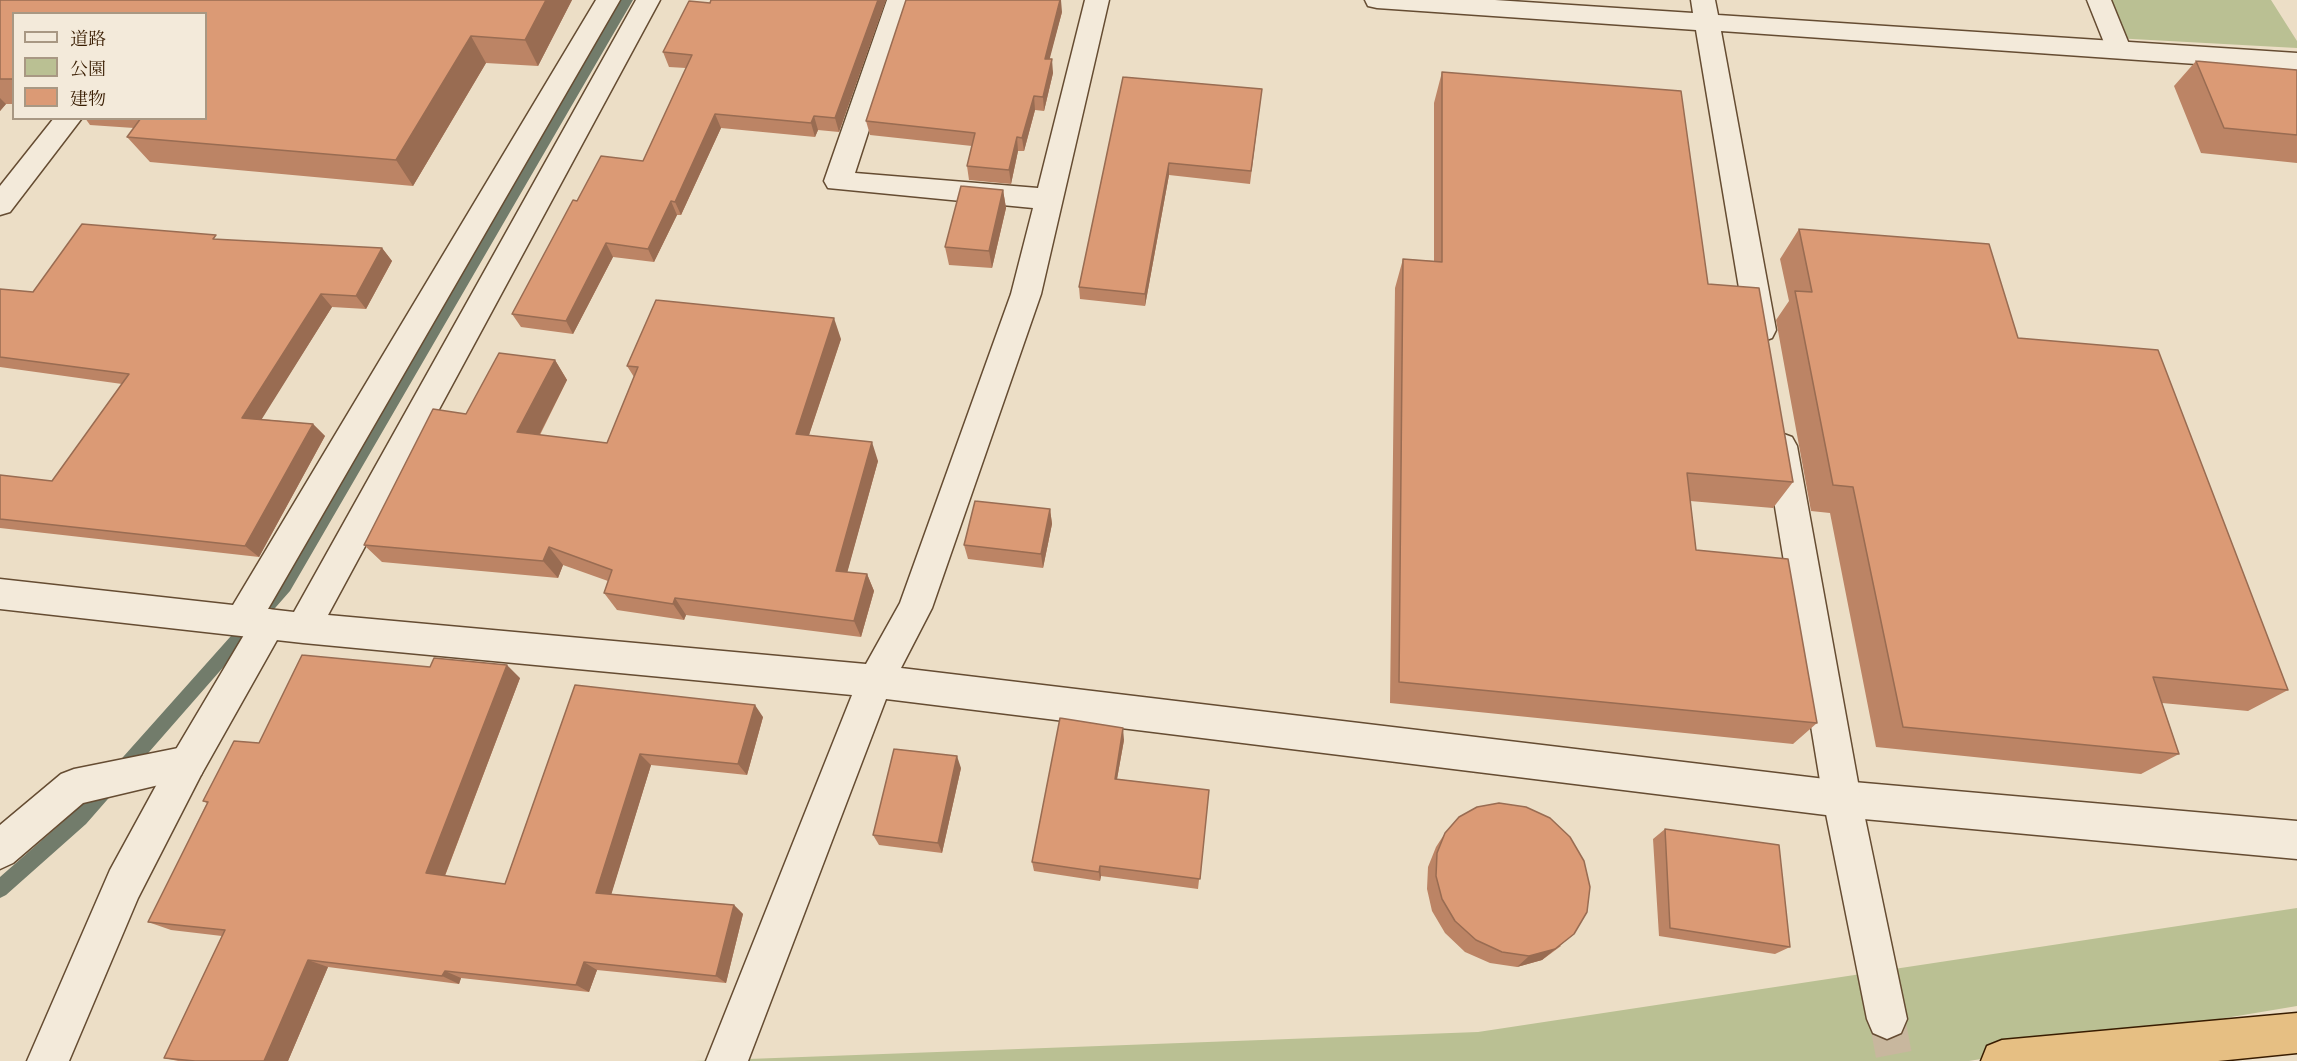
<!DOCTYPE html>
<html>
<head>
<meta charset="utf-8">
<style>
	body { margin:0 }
	#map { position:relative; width:2297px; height:1061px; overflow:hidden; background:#ecdec6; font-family:"Libre Caslon Text","Noto Serif JP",serif }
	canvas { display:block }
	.legend { position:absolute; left:12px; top:12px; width:195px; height:108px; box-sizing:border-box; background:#f3eada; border:2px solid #a89883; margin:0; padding:8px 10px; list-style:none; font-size:18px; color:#381c00 }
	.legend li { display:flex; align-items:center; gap:12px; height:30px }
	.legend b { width:30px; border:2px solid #a89883 }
</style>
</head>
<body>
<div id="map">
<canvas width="2297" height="1061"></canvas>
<ul class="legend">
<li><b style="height:8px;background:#f3eada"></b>道路</li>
<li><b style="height:16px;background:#bac093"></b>公園</li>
<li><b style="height:16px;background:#db9a75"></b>建物</li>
</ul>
</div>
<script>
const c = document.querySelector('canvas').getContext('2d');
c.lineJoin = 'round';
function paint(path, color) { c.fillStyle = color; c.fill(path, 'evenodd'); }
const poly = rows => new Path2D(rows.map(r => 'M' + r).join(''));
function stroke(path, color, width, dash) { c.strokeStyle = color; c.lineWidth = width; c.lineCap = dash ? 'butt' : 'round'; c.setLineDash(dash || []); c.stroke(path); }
paint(poly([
	[2099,0,2271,0,2297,41,2297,48,2114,38],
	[2297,908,2297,1006,1969,1061,694,1061,1478,1032]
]), '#bac093');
paint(poly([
	[621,0,633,0,290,591,86,824,6,895,0,898,0,877,74,812,280,581,621,0]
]), '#727c6b');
stroke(poly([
	[1887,1019,1895,1061]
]), '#c8b79e', 36, [36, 18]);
const minor = poly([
	[596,0,620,0,268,609,294,612,636,0,660,0,328,615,866,664,900,603,1011,294,1033,208,828,188,824,181,887,0,911,0,855,173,1038,188,1085,0,1109,0,1041,294,932,608,901,668,1842,781,2297,821,2297,859,1842,817,886,699,748,1061,706,1061,852,695,303,643,0,609,0,579,233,605,596,0],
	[2087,0,2111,0,2131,49,2127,55,2118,57,2109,55,2087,0],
	[54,118,82,118,10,212,0,215,0,186,54,118],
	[188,746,201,751,206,763,201,775,83,803,13,863,0,869,0,825,61,774,74,769,188,746]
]);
const tertiary = poly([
	[1365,0,1495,0,1693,13,1691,0,1715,0,1718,15,2297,53,2297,71,1721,31,1776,330,1772,338,1761,342,1750,338,1746,330,1696,30,1377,8,1368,6,1365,0],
	[1781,433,1792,437,1797,446,1861,799,1907,1019,1901,1033,1887,1039,1873,1033,1867,1019,1823,799,1765,446,1770,437,1781,433],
	[269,609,281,613,286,624,201,775,138,898,69,1061,27,1061,110,870,175,751,257,613,269,609]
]);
const trunk = poly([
	[2297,1013,2297,1053,2218,1061,1981,1061,1987,1046,2002,1040,2297,1013]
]);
stroke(minor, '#654c32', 3);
stroke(tertiary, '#654c32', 3);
stroke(trunk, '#381c00', 3);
paint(minor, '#f3eada');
paint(tertiary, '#f3eada');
paint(trunk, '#e6bf83');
paint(poly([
	[0,0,572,0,538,66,486,63,413,186,150,162,127,137,134,128,90,125,85,118,206,118,14,14,14,104,6,104,0,111],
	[886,0,839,132,818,130,815,137,721,128,681,215,677,215,654,262,613,257,573,334,521,327,512,314,643,161,686,68,669,67,663,52,710,3],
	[1062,12,1049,59,1053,73,1044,111,1035,110,1024,151,1018,151,1011,184,969,180,967,166,972,146,870,135,866,121],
	[2196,61,2297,70,2297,163,2201,153,2174,86],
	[1442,72,1708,284,1793,482,1773,508,1690,501,1696,550,1817,723,1793,744,1390,703,1395,288,1403,259,1434,261,1434,103],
	[1123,77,1262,89,1250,184,1169,175,1145,306,1080,299,1079,287],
	[1003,190,1006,208,992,268,949,265,945,247],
	[1799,229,2018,338,2288,690,2248,711,2162,703,2179,754,2141,774,1876,747,1830,513,1811,511,1776,320,1789,301,1780,259],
	[220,240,382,248,392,261,366,309,332,307,261,419,313,424,325,436,259,557,0,528,0,475,52,481,122,384,0,367,0,289,33,292],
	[841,339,809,435,878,461,847,572,867,574,874,591,861,637,686,615,684,620,617,610,604,593,608,581,563,565,558,578,382,562,364,545,466,414,555,360,567,380,540,435,607,443,634,377,627,366],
	[1050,509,1052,524,1043,568,968,559,964,545],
	[520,678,445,876,505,884,575,685,763,717,747,775,651,765,611,894,734,905,743,914,726,983,597,970,589,992,461,978,459,984,328,967,288,1061,178,1061,164,1058,222,936,171,930,148,922,207,803,203,801,259,743],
	[1124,740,1117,779,1209,790,1198,889,1101,876,1100,881,1034,871,1032,862],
	[961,768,942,853,879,845,873,835],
	[1665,829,1790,947,1775,954,1659,936,1653,839],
	[1445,833,1561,946,1542,960,1517,967,1490,963,1465,952,1445,933,1432,911,1427,889,1428,867,1436,847]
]), '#bc8465');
paint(poly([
	[546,0,572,0,538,66,525,40],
	[878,0,886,0,839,132,835,118],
	[1060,0,1061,0,1062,12,1046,73,1045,59],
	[471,36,486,63,413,186,396,160],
	[1052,59,1053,73,1044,111,1043,97],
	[1034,96,1035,110,1024,151,1022,138],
	[0,98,6,104,0,111],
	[715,114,721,128,681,215,675,202],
	[814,116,818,130,815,137,811,123],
	[1017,137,1018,151,1011,184,1009,170],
	[1169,163,1169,175,1145,306,1145,294],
	[1003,190,1006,208,992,268,989,251],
	[671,201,677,215,654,262,648,249],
	[606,243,613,257,573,334,566,321],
	[382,248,392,261,366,309,356,296],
	[321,294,332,307,255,430,242,418],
	[834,318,841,339,803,453,796,434],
	[555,360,567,380,531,451,517,432],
	[313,424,325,436,259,557,245,546],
	[872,442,878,461,843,588,836,571],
	[1050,509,1052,524,1043,568,1041,554],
	[549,547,563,565,558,578,543,561],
	[867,574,874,591,861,637,854,621],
	[675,598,686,615,684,620,673,604],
	[507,665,520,678,442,883,426,873],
	[755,705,763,717,747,775,738,764],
	[1123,728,1124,740,1115,790,1115,779],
	[640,754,651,765,609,902,596,893],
	[957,756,961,768,942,853,938,843],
	[1100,866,1101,876,1100,881,1099,872],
	[734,905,743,914,726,983,716,976],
	[1574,934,1542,960,1517,967,1529,956],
	[308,960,328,967,288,1061,264,1061],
	[584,962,597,970,589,992,576,985],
	[445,971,461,978,459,984,442,976]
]), '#996c52');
const building = poly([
	[0,0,546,0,525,40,471,36,396,160,127,137,141,118,206,118,206,14,14,14,14,79,0,79,0,0],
	[711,0,878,0,835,118,814,116,811,123,715,114,675,202,671,201,648,249,606,243,566,321,512,314,573,200,577,201,601,156,643,161,692,55,663,52,689,1,710,3,711,0],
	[906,0,1060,0,1045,59,1052,59,1043,97,1034,96,1022,138,1017,137,1009,170,967,166,975,133,866,121,906,0],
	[2196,61,2297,70,2297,135,2224,128,2196,61],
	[1442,72,1681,91,1708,284,1759,288,1793,482,1687,473,1696,550,1788,559,1817,723,1399,682,1403,259,1442,262,1442,72],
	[1123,77,1262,89,1251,171,1169,163,1145,294,1079,287,1123,77],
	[961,186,1003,190,989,251,945,247,961,186],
	[82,224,216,235,213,239,382,248,356,296,321,294,242,418,313,424,245,546,0,519,0,475,52,481,129,374,0,357,0,289,33,292,82,224],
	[1799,229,1989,244,2018,338,2158,350,2288,690,2153,677,2179,754,1903,727,1853,487,1833,485,1795,291,1812,292,1799,229],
	[656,300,834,318,796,434,872,442,836,571,867,574,854,621,675,598,673,604,604,593,612,570,549,547,543,561,364,545,433,409,466,414,499,353,555,360,517,432,607,443,638,367,627,366,656,300],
	[975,501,1050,509,1041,554,964,545,975,501],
	[302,655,430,667,434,658,507,665,426,873,505,884,575,685,755,705,738,764,640,754,596,893,734,905,716,976,584,962,576,985,445,971,442,976,308,960,264,1061,195,1061,164,1058,225,930,148,922,208,802,203,801,234,741,259,743,302,655],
	[1060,718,1123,728,1115,779,1209,790,1200,879,1100,866,1099,872,1032,862,1060,718],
	[894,749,957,756,938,843,873,835,894,749],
	[1499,803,1526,807,1550,818,1570,837,1584,861,1590,887,1587,912,1574,934,1555,949,1529,956,1502,952,1476,940,1455,921,1442,899,1436,876,1437,853,1445,833,1459,817,1477,807,1499,803],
	[1665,829,1779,845,1790,947,1670,928,1665,829]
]);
paint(building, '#db9a75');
stroke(building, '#996c52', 1.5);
</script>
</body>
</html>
